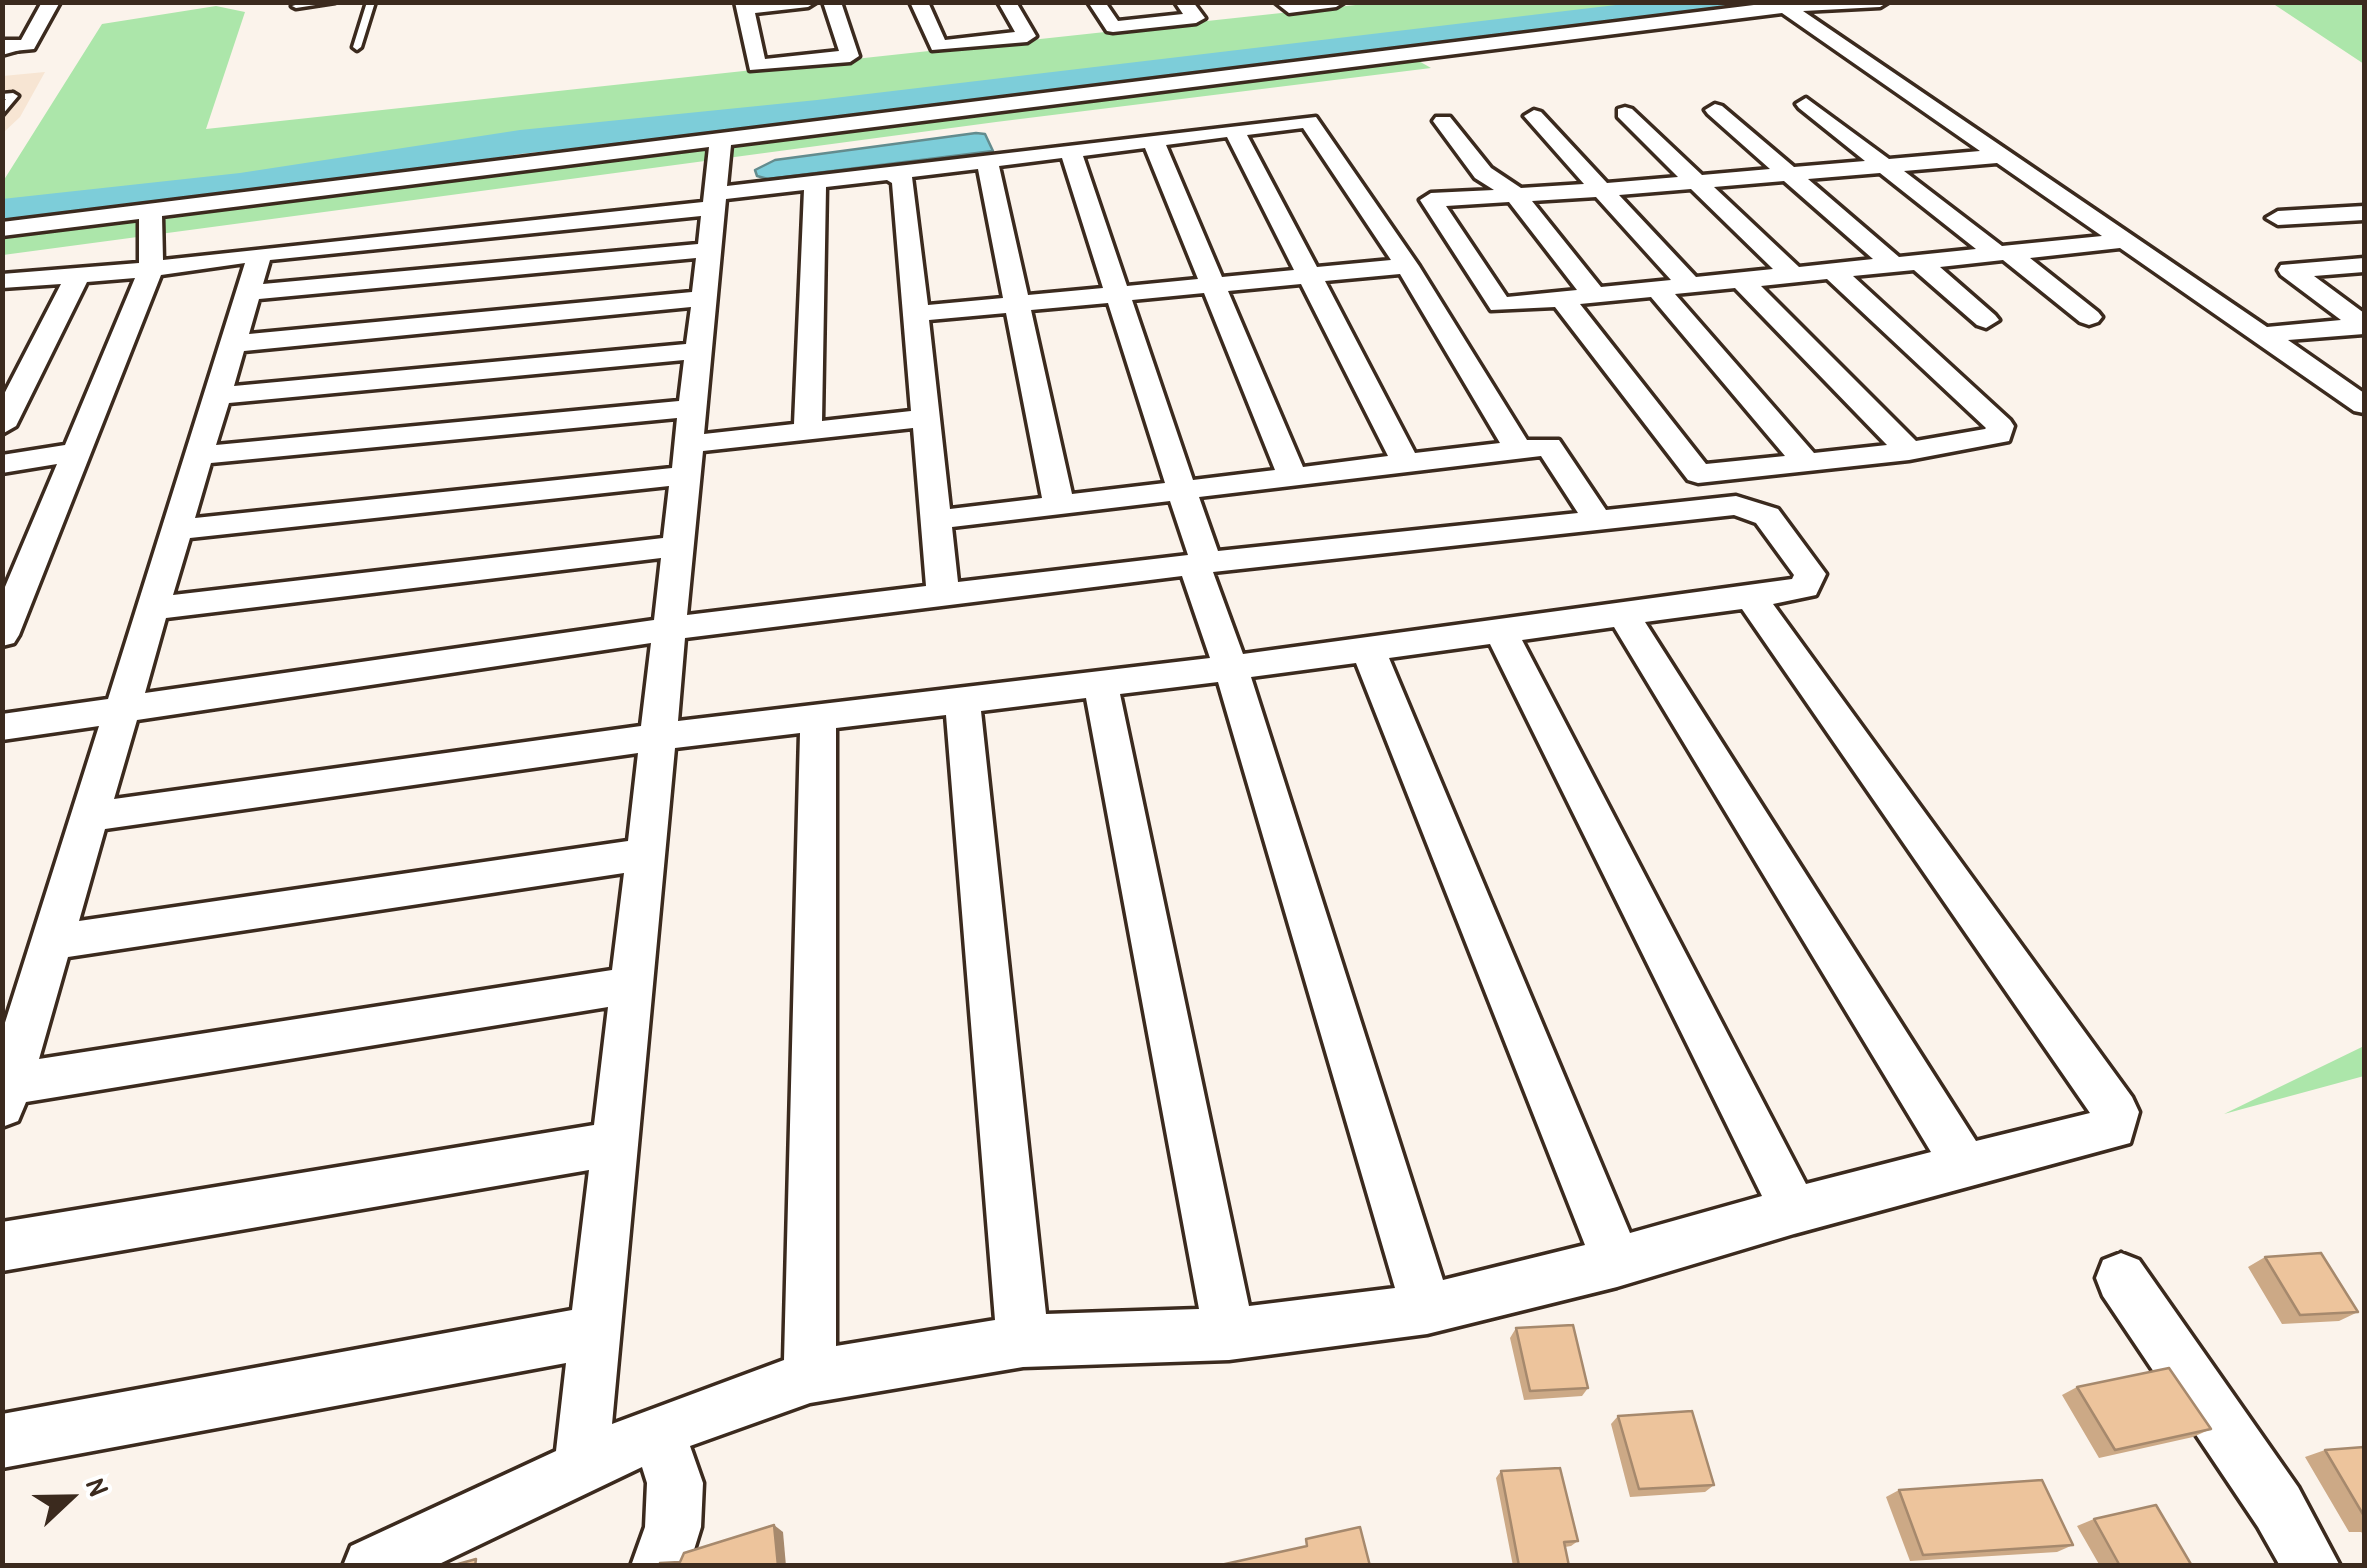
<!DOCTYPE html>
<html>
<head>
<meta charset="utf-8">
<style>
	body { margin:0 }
	#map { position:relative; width:2367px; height:1568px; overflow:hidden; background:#fbf3eb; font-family:"Patrick Hand",sans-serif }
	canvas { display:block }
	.frame { position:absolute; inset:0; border:5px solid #3b2a1e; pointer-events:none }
	.north { position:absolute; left:20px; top:1448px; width:100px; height:100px; -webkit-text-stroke:8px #fff; paint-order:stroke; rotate:68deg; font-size:28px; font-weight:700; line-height:40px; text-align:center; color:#3b2a1e }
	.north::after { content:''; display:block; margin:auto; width:35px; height:45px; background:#3b2a1e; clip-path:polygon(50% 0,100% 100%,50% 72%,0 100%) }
</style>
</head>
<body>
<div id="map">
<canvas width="2367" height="1568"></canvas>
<div class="frame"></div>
<div class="north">N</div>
</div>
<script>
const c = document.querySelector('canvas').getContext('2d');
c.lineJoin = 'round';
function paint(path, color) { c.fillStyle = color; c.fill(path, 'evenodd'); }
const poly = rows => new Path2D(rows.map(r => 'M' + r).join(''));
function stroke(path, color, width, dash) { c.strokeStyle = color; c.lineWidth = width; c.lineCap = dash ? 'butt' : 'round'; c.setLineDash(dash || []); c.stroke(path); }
paint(poly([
	[45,72,20,117,3,133,3,76]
]), '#f7e5d3');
paint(poly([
	[1374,3,1729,3,817,111,512,143,240,185,3,212,2,183,102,24,216,6,245,12,206,129],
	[2272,3,2364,3,2364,64],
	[1403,52,1431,68,996,122,3,255,2,229],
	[2364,1046,2364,1076,2224,1114]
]), '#ace6aa');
const water = poly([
	[976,133,985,134,993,151,768,179,757,176,755,170,775,160,976,133]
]);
paint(water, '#7dcdd9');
stroke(water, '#638c8e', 2.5);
paint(poly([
	[1641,2,1745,2,1741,9,1729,12,817,122,520,154,240,197,2,225,2,199,240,173,520,130,817,100,1641,2]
]), '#7dcdd9');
const service = poly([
	[305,2,335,2,296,8,292,6,305,2],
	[367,2,375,2,361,47,357,50,353,47,367,2],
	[27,42,30,47,2,55,2,49,27,42],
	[13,93,18,96,2,115,2,104,6,99,2,100,2,94,13,93]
]);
const minor = poly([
	[42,2,60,2,34,49,2,52,2,40,21,40,42,2],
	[735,2,816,2,808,7,755,13,765,59,839,51,823,2,841,2,859,56,850,62,750,70,735,2],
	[910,2,928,2,945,40,1015,32,998,2,1016,2,1036,36,1027,42,932,50,910,2],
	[1088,2,1105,2,1118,21,1183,14,1175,2,1193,2,1205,18,1196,23,1113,32,1107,31,1088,2],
	[1275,2,1344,2,1336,7,1289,13,1275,2],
	[1778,2,1888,2,1880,7,1803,11,2267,327,2341,320,2281,275,2278,270,2281,265,2364,258,2364,272,2314,276,2364,313,2364,334,2288,340,2364,393,2364,413,2354,411,2120,248,2030,258,2098,312,2102,317,2098,322,2089,325,2080,322,2003,260,1940,267,1995,315,1999,320,1986,328,1977,325,1914,270,1853,276,2010,420,2014,426,2009,441,1909,460,1698,483,1688,480,1555,307,1491,310,1420,200,1431,193,1494,190,1475,178,1433,121,1436,117,1450,117,1491,168,1521,188,1584,184,1524,116,1534,110,1541,112,1607,183,1678,177,1618,117,1618,109,1625,107,1632,109,1702,175,1770,169,1708,114,1705,110,1715,104,1722,106,1794,167,1865,161,1799,108,1796,104,1806,98,1889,159,1980,151,1782,13,731,145,727,186,1316,117,1419,266,1527,440,1559,440,1606,510,1736,496,1778,509,1826,574,1816,595,1773,604,2132,1097,2139,1112,2130,1143,1794,1234,1617,1287,1427,1334,1229,1360,1023,1367,810,1403,690,1446,703,1483,701,1527,689,1566,631,1566,645,1527,647,1483,642,1467,435,1566,343,1566,351,1546,556,1451,566,1363,2,1468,2,1414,572,1310,589,1170,2,1271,2,1222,594,1125,608,1007,26,1102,18,1121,2,1127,2,1032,99,726,2,740,2,714,108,699,245,263,161,275,19,635,14,643,2,646,2,594,57,464,2,473,2,455,65,445,135,278,87,282,16,426,2,434,2,398,61,284,2,288,2,274,139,263,139,219,2,236,2,222,1778,2],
	[1303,128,1391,260,1317,267,1247,135,1303,128],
	[1227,137,1294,270,1222,277,1166,145,1227,137],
	[709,147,703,202,163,260,162,216,709,147],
	[1145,148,1198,279,1127,286,1083,156,1145,148],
	[1062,158,1103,288,1028,295,999,166,1062,158],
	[1997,163,2102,236,2002,246,1904,171,1997,163],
	[978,169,1003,298,928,305,912,177,978,169],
	[1880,173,1976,249,1899,257,1808,179,1880,173],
	[887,180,892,183,911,411,822,421,826,187,887,180],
	[1784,181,1873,259,1799,267,1714,187,1784,181],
	[1691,189,1773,269,1696,277,1619,195,1691,189],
	[804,190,794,424,704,434,726,199,804,190],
	[1596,197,1671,280,1601,287,1532,201,1596,197],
	[1509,202,1577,290,1507,297,1446,206,1509,202],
	[701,216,698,244,263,284,270,260,701,216],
	[696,258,692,292,249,334,259,299,696,258],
	[1400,274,1500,443,1415,453,1325,281,1400,274],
	[1827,279,1986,428,1985,429,1916,441,1761,286,1827,279],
	[1301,284,1388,456,1303,467,1228,291,1301,284],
	[1735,288,1887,445,1814,453,1675,294,1735,288],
	[1204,293,1275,470,1193,480,1132,300,1204,293],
	[1651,297,1785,456,1706,464,1580,304,1651,297],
	[1108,303,1165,483,1072,494,1031,310,1108,303],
	[691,307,686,344,234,386,244,351,691,307],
	[1006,313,1042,498,950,509,929,320,1006,313],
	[684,360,679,401,216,445,229,403,684,360],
	[677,418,672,468,195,518,211,463,677,418],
	[913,428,926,586,687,615,703,451,913,428],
	[1541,456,1578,513,1218,551,1199,497,1541,456],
	[669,486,663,538,173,595,190,538,669,486],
	[1170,501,1188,555,958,582,952,527,1170,501],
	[1734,515,1756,523,1794,575,1792,579,1243,654,1213,572,1734,515],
	[661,558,654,620,145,693,166,618,661,558],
	[1182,576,1210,658,678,721,685,638,1182,576],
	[1742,609,2090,1113,1976,1141,1645,622,1742,609],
	[1614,627,1931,1152,1806,1184,1522,640,1614,627],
	[651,643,641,726,114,799,137,720,651,643],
	[1490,644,1762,1196,1630,1233,1389,658,1490,644],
	[1356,663,1585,1245,1443,1280,1251,677,1356,663],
	[1218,682,1395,1288,1249,1306,1120,694,1218,682],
	[1086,698,1199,1309,1046,1314,981,711,1086,698],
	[946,715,995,1320,836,1346,836,728,946,715],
	[800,733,784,1360,612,1424,675,748,800,733],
	[638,753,628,841,79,921,105,829,638,753],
	[624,873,612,970,39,1059,68,957,624,873],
	[2364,206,2364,220,2278,225,2266,218,2278,211,2364,206],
	[2121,1253,2139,1260,2298,1487,2340,1566,2280,1566,2258,1527,2103,1296,2096,1278,2103,1260,2121,1253]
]);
stroke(service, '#3b2a1e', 7);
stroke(minor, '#3b2a1e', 7);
paint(service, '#fff');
paint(minor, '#fff');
paint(poly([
	[2265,1257,2358,1312,2339,1321,2282,1324,2248,1267],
	[1516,1328,1588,1388,1582,1396,1524,1400,1510,1338],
	[2077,1387,2211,1429,2193,1437,2099,1458,2062,1395],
	[1618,1416,1714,1485,1705,1492,1630,1497,1611,1424],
	[2364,1447,2364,1534,2361,1532,2349,1532,2305,1457,2325,1450],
	[1501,1471,1578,1541,1571,1546,1565,1547,1569,1566,1513,1566,1496,1478],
	[1899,1490,2073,1545,2057,1552,1910,1561,1886,1497],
	[2094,1519,2192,1566,2100,1566,2077,1526]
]), '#cca986');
paint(poly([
	[774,1525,783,1532,786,1566,778,1566]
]), '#a6896d');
const building = poly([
	[2321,1253,2358,1312,2300,1315,2265,1257,2321,1253],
	[1573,1325,1588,1388,1530,1391,1516,1328,1573,1325],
	[2169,1368,2211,1429,2115,1450,2077,1387,2169,1368],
	[1692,1411,1714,1485,1639,1489,1618,1416,1692,1411],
	[2364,1447,2364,1516,2325,1450,2364,1447],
	[1560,1468,1578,1541,1564,1542,1569,1566,1519,1566,1501,1471,1560,1468],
	[2042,1480,2073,1545,1923,1555,1899,1490,2042,1480],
	[2156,1505,2192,1566,2120,1566,2094,1519,2156,1505],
	[774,1525,778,1566,661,1566,660,1563,680,1562,684,1553,774,1525],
	[1360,1527,1370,1566,1216,1566,1307,1546,1306,1539,1360,1527],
	[476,1559,475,1566,451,1566,476,1559]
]);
paint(building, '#edc49c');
stroke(building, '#a6896d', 2.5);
</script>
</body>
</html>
